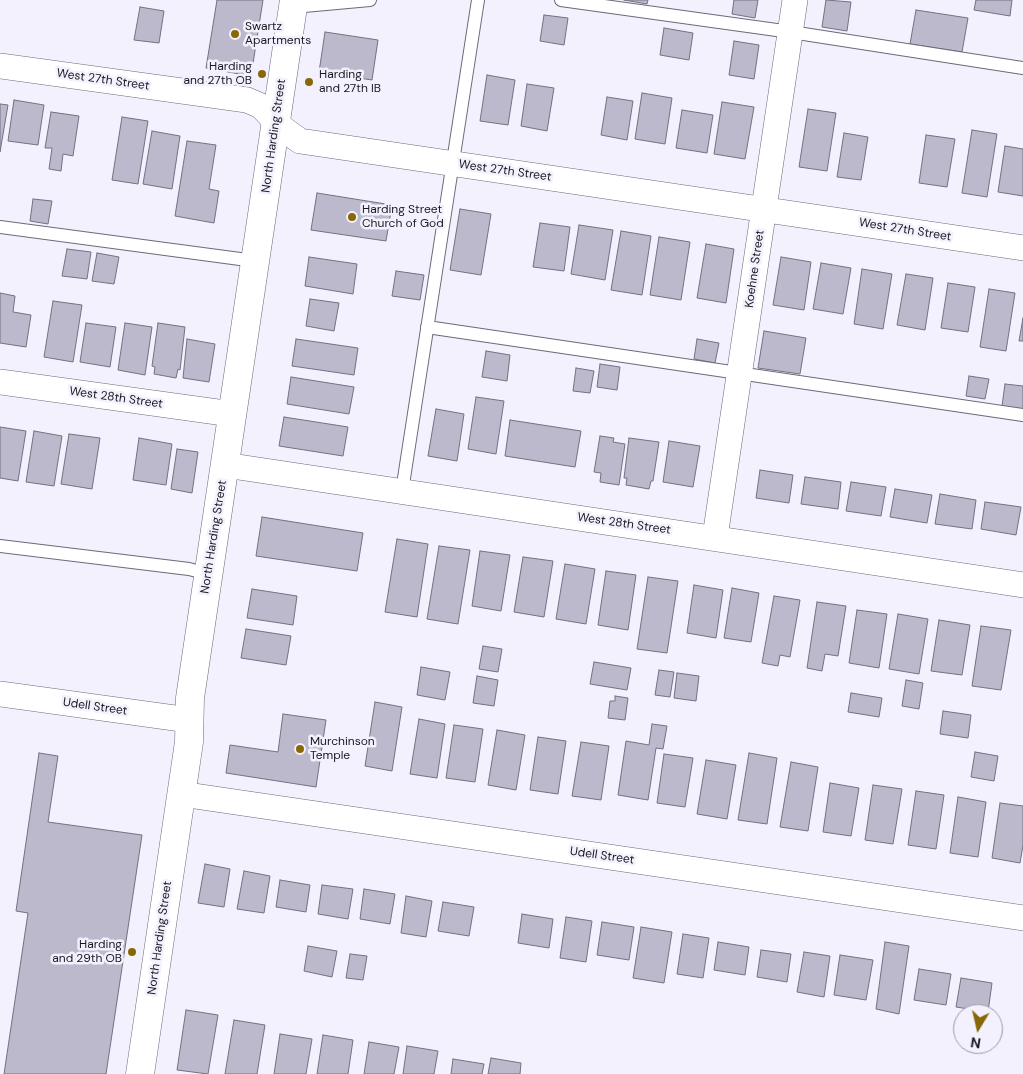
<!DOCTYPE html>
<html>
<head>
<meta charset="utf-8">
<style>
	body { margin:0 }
	#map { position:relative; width:1023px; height:1074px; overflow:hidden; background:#f3f1fd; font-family:"DM Sans",sans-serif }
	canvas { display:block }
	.north { position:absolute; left:953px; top:1004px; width:50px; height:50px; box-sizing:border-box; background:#f3f1fd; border:1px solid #9c9aa4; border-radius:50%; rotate:189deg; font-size:14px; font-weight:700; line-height:20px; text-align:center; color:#19171e }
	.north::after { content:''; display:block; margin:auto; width:18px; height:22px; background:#886804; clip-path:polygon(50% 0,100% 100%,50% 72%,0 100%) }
</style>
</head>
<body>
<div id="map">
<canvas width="1023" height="1074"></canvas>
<div class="north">N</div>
</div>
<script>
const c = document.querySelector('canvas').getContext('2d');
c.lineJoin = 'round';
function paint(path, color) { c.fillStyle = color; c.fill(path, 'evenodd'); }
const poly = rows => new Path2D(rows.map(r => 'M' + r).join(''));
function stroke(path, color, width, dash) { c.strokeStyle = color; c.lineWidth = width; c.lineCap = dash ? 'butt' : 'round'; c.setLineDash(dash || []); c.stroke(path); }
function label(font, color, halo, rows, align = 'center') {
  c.font = font + ' "DM Sans",sans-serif'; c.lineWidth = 5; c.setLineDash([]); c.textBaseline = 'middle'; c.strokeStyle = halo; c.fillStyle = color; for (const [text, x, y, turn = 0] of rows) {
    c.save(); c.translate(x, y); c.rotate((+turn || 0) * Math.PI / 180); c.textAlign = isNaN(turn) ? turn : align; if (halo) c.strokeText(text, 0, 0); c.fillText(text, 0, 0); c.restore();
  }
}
const building = poly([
	[217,0,263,0,251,76,206,68,217,0],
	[624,0,648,0,647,4,624,0],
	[734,0,758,0,755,18,732,14,734,0],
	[826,0,851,2,847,31,822,27,826,0],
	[976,0,1012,0,1010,16,974,10,976,0],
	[140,7,164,11,159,43,134,40,140,7],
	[916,10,968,18,962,52,910,44,916,10],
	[544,15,568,18,564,45,540,41,544,15],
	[664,28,693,33,689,60,660,55,664,28],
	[325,32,378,40,372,80,319,72,325,32],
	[734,41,759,45,754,79,729,75,734,41],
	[487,75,515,80,508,125,480,121,487,75],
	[527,84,554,88,547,131,521,126,527,84],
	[642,93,672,98,665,144,635,139,642,93],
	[607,97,633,101,627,140,601,135,607,97],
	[14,100,44,105,38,145,8,141,14,100],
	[722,102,754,107,745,159,714,154,722,102],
	[0,104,8,105,0,152,0,104],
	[808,109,836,113,827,171,799,167,808,109],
	[682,110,713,115,707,153,676,148,682,110],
	[51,112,79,116,73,156,63,154,61,171,49,169,52,148,45,148,51,112],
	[122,117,148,121,138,184,112,180,122,117],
	[972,130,997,134,987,197,962,193,972,130],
	[152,131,180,136,172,189,143,184,152,131],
	[844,133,868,137,861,180,837,177,844,133],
	[926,135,955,139,947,187,919,183,926,135],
	[187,141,216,145,209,189,219,191,214,223,175,216,187,141],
	[1005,146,1023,149,1023,196,998,192,1005,146],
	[317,193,392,205,386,241,311,230,317,193],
	[33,199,52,201,48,224,30,221,33,199],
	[460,209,491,214,481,275,450,270,460,209],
	[540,223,570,227,564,271,533,267,540,223],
	[579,225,613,230,605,280,571,274,579,225],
	[621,231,651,236,642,295,611,290,621,231],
	[659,237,690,242,681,300,650,295,659,237],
	[706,244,734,249,726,303,697,298,706,244],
	[67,249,91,252,87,279,62,276,67,249],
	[97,253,119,257,114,284,92,281,97,253],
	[309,257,357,264,353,294,305,286,309,257],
	[781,257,811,262,804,310,773,305,781,257],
	[821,263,851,268,843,314,813,309,821,263],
	[862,269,892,274,883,329,854,324,862,269],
	[396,271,424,275,420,300,392,296,396,271],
	[906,274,933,278,925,330,897,325,906,274],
	[948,283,975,287,968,332,941,328,948,283],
	[989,289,1015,293,1006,351,980,347,989,289],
	[0,293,15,296,13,312,31,315,26,347,0,343,0,293],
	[310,299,339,303,334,331,306,326,310,299],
	[53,301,82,305,73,362,44,357,53,301],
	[1023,318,1023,341,1019,341,1023,318],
	[86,323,116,327,110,367,80,362,86,323],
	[125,323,152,327,145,375,118,370,125,323],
	[158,323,185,327,180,370,178,369,176,378,154,374,155,367,152,366,158,323],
	[764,331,806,338,800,374,758,368,764,331],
	[187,339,215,344,209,382,183,378,187,339],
	[296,339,358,348,354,375,292,366,296,339],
	[697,339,719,343,715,363,694,359,697,339],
	[486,351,510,355,507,381,482,377,486,351],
	[600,364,620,367,617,390,597,387,600,364],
	[576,368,594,371,590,393,573,391,576,368],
	[969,376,989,379,985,399,966,396,969,376],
	[291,377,354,387,349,414,287,404,291,377],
	[1005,384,1023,386,1023,409,1002,406,1005,384],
	[476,397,504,401,496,454,468,449,476,397],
	[436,409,464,414,457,461,428,456,436,409],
	[284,417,348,427,343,456,279,446,284,417],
	[510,420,581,431,575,467,505,456,510,420],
	[0,427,26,431,18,481,0,478,0,427],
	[34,431,62,436,54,486,26,482,34,431],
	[69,434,100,438,92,489,61,484,69,434],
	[600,436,614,438,613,442,625,444,619,485,600,482,601,473,594,472,600,436],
	[139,438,172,444,166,485,133,480,139,438],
	[629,438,659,442,653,481,651,481,649,489,626,485,627,478,624,478,629,438],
	[669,441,700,446,693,487,663,482,669,441],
	[177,449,198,452,192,493,171,489,177,449],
	[760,470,793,475,789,503,756,498,760,470],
	[805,477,841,482,838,509,801,504,805,477],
	[851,482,886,487,881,516,846,511,851,482],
	[895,489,932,495,927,523,890,517,895,489],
	[940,494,976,500,972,529,935,524,940,494],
	[985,502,1021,507,1016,535,981,529,985,502],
	[262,517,363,533,357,571,256,556,262,517],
	[397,539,428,544,417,617,385,612,397,539],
	[439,546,470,550,458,624,427,619,439,546],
	[480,551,510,555,501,611,472,606,480,551],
	[523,557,553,561,544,617,514,612,523,557],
	[565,564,595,569,586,624,556,619,565,564],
	[606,571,636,575,628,630,598,625,606,571],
	[648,577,678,581,667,653,637,649,648,577],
	[694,585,723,590,716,638,687,633,694,585],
	[732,588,759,593,751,642,724,638,732,588],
	[252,589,297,596,293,625,247,618,252,589],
	[774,596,800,600,790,657,780,655,778,666,762,663,774,596],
	[817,602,846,606,838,656,825,654,822,671,807,668,817,602],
	[857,610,887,614,879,668,849,663,857,610],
	[898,614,928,619,919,674,889,669,898,614],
	[939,620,970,625,962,675,931,671,939,620],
	[981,626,1011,630,1001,690,972,686,981,626],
	[246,629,291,636,286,665,241,658,246,629],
	[483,646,502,649,498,672,479,669,483,646],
	[594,662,631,668,627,690,590,684,594,662],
	[421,667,450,672,445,700,417,695,421,667],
	[659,670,674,672,670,697,655,695,659,670],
	[677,673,699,676,696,701,674,698,677,673],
	[477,676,498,680,494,706,473,703,477,676],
	[906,680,923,683,919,709,902,706,906,680],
	[851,693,882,698,879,717,848,712,851,693],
	[615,696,628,698,625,720,608,718,610,701,615,701,615,696],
	[375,702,402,707,392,771,365,766,375,702],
	[943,711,971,715,968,738,940,734,943,711],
	[283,714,326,720,316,787,226,773,230,745,278,752,283,714],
	[419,719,445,724,437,778,410,774,419,719],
	[652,724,667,726,663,749,656,748,648,800,618,795,626,741,649,745,652,724],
	[454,725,483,729,475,782,446,778,454,725],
	[497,730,525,735,516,790,488,785,497,730],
	[538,737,566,741,558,794,530,790,538,737],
	[581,742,609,746,601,800,572,796,581,742],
	[975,752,998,756,994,781,971,777,975,752],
	[39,753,58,756,48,822,142,835,106,1074,4,1074,28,913,16,911,39,753],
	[749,753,777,758,767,824,738,820,749,753],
	[664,754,693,758,685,807,657,803,664,754],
	[706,760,736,765,727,819,697,814,706,760],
	[791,762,818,767,808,831,780,827,791,762],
	[830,783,859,788,851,836,823,832,830,783],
	[873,785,902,789,893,844,865,840,873,785],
	[916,791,944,795,936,849,908,845,916,791],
	[958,797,986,802,978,857,950,853,958,797],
	[1000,803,1023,806,1023,845,1020,863,992,858,1000,803],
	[205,864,230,869,224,907,198,903,205,864],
	[244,871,270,876,264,913,237,909,244,871],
	[280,880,310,885,306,912,276,907,280,880],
	[322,885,353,889,348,919,318,914,322,885],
	[364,889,395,894,390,924,360,919,364,889],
	[406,896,432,901,426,937,401,933,406,896],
	[443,902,474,907,469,936,438,931,443,902],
	[522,914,553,919,549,948,518,943,522,914],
	[566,917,592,921,586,962,560,958,566,917],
	[602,922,634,927,629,960,597,955,602,922],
	[641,927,672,932,664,983,633,978,641,927],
	[683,934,709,938,703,978,677,974,683,934],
	[718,942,749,947,745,975,714,970,718,942],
	[885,942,909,946,899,1014,876,1009,885,942],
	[308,946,337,951,332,977,304,971,308,946],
	[761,950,791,954,787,982,757,977,761,950],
	[804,952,830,956,824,997,797,992,804,952],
	[350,954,367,956,363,980,346,978,350,954],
	[840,955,873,960,866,1000,834,995,840,955],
	[919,969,951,974,946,1005,914,1000,919,969],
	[961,978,992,983,988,1012,956,1007,961,978],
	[186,1010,218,1015,208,1074,177,1070,186,1010],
	[234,1020,265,1025,257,1074,225,1074,234,1020],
	[280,1034,312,1039,306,1074,274,1074,280,1034],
	[323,1035,353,1040,348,1074,317,1074,323,1035],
	[369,1042,399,1047,394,1074,364,1074,369,1042],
	[407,1046,438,1051,434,1074,403,1074,407,1046],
	[491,1058,521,1063,520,1074,488,1074,491,1058],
	[453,1059,484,1064,482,1074,451,1074,453,1059]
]);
paint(building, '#bdb9cc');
stroke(building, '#747082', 1);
const service = poly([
	[561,0,791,32,1023,68],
	[293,7,370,0],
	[0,227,255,261],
	[427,327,1023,415],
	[402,491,478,0],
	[0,546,189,569,208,574]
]);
const minor = poly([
	[0,66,247,100,261,106,282,128,300,141,1023,248],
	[0,382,232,414],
	[225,465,1023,585],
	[715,537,795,0],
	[0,694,189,720],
	[181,794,1023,918]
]);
const tertiary = poly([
	[140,1074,189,742,190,698,294,0]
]);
stroke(service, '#6d697a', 14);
stroke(minor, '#6d697a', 26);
stroke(tertiary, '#6d697a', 29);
stroke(service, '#fff', 12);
stroke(minor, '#fff', 25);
stroke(tertiary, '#fff', 28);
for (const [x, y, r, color] of [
	[235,34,5,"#886804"],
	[262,74,5,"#886804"],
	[309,82,5,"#886804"],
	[352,217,5,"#886804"],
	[300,749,5,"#886804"],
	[132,952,5,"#886804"]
]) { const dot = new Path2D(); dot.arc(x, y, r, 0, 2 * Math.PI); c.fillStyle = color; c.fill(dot); stroke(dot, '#f3f1fd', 2); }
label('12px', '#19171e', '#f3f1fd', [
	["Swartz",245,27],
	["Apartments",245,41],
	["Harding",252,67,"right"],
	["and 27th OB",252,81,"right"],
	["Harding",319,75],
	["and 27th IB",319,89],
	["Harding Street",362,210],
	["Church of God",362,224],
	["Murchinson",310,742],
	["Temple",310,756],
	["Harding",122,945,"right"],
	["and 29th OB",122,959,"right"]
], 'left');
label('12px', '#19171e', '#f3f1fd', [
	["West 27th Street",103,80,8],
	["North Harding Street",274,136,-82],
	["West 27th Street",505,171,8],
	["West 27th Street",905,230,9],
	["Koehne Street",755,269,-82],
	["West 28th Street",116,398,8],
	["West 28th Street",624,524,8],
	["North Harding Street",214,537,-81],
	["Udell Street",95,707,8],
	["Udell Street",602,856,8],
	["North Harding Street",160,938,-82]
]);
</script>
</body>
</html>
